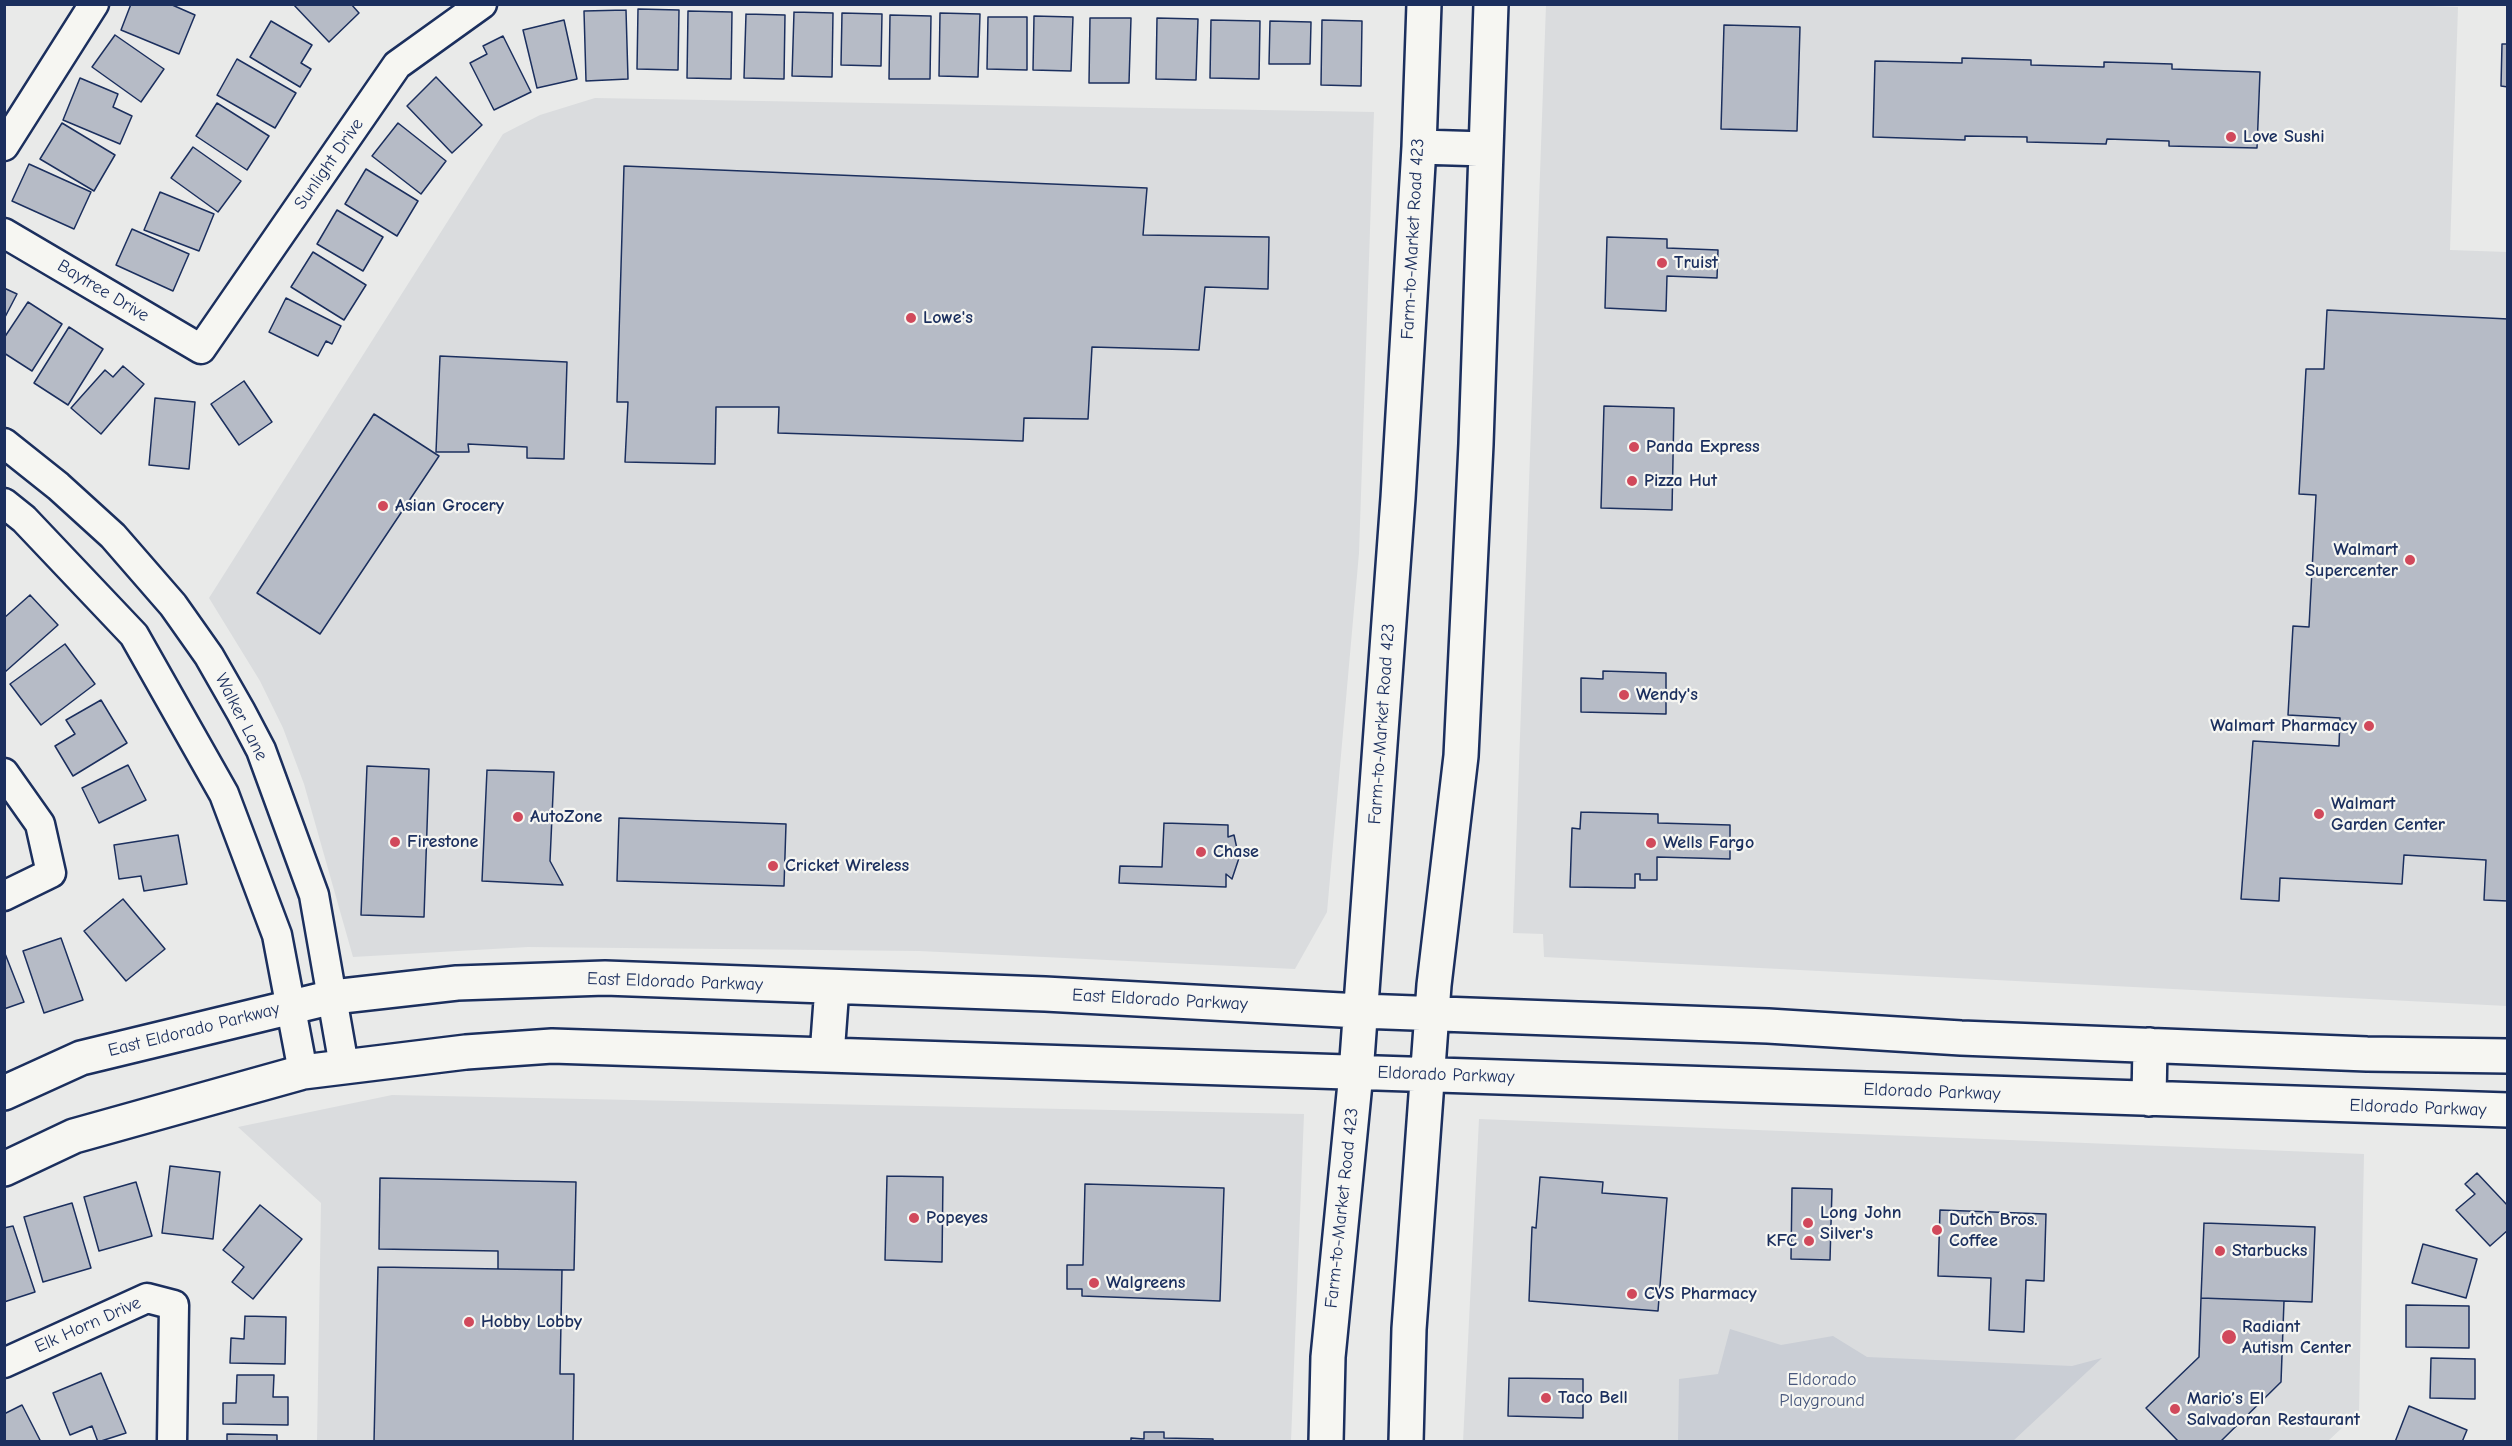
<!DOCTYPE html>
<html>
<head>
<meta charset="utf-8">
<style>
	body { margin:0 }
	#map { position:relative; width:2512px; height:1446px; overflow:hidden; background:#e9eae9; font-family:"Comic Neue",sans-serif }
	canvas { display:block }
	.frame { position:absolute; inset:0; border:6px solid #1b2f5e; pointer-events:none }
</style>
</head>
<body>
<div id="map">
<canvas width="2512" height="1446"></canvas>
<div class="frame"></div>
</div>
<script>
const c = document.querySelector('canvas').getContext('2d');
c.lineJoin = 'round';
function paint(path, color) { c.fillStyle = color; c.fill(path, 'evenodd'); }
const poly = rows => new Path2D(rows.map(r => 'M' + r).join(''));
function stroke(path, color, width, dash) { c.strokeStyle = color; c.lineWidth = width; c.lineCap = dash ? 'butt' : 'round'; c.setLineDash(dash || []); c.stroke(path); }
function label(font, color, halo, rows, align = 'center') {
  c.font = font + ' "Comic Neue",sans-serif'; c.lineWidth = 4.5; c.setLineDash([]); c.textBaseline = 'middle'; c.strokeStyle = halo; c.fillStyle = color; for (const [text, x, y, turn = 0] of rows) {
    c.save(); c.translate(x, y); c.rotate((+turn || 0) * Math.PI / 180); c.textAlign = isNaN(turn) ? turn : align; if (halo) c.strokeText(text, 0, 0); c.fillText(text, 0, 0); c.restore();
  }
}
paint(poly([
	[2376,4,2458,7,2450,250,2507,252,2507,1006,1544,957,1543,934,1513,933,1546,5],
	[595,98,1374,112,1359,553,1327,912,1295,969,919,951,528,947,353,957,304,784,283,728,260,681,209,598,503,134,540,115],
	[392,1095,1304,1114,1291,1441,317,1441,321,1203,238,1127],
	[1479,1119,2364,1154,2359,1412,2328,1441,1463,1442]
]), '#dadcde');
paint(poly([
	[1730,1329,1781,1345,1833,1336,1867,1357,2072,1366,2102,1358,2013,1441,1678,1441,1679,1379,1718,1374]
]), '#caced5');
const building = poly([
	[131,4,170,4,195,15,179,54,121,30,131,4],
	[293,4,351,4,359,13,329,42,293,4],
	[638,9,679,10,678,70,637,69,638,9],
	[626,10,628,79,586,81,584,11,626,10],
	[688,11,732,12,731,79,687,78,688,11],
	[794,12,833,13,832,77,792,76,794,12],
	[842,13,882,14,881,66,841,65,842,13],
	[940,13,980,14,978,77,939,76,940,13],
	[746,14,785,15,784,79,744,78,746,14],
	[890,15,931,16,930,79,889,79,890,15],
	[1034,16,1073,17,1071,71,1033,70,1034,16],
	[988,17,1027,17,1027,70,987,69,988,17],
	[1090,18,1131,18,1129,83,1089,83,1090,18],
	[1157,18,1198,19,1196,80,1156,79,1157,18],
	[564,20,577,79,537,88,523,30,564,20],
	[1211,20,1260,21,1259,79,1210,78,1211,20],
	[1322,20,1362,21,1361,86,1321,85,1322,20],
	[271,21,312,45,301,63,311,69,300,87,250,57,271,21],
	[1270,21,1311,22,1310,64,1269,64,1270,21],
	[1724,25,1800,27,1797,131,1721,129,1724,25],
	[115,35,164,69,141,102,92,67,115,35],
	[503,36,531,92,494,110,470,63,487,54,483,46,503,36],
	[2502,44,2508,44,2508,87,2501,86,2502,44],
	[1962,58,2031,60,2031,65,2104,67,2104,62,2172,64,2172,69,2260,72,2257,148,2169,146,2169,141,2107,139,2106,144,2027,142,2027,137,1965,136,1965,140,1873,137,1875,61,1962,63,1962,58],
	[237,59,296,93,275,128,217,95,237,59],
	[436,77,482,125,452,153,407,106,436,77],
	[80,78,118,94,113,107,132,116,120,144,63,120,80,78],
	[217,103,269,136,247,170,196,136,217,103],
	[62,123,115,155,94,191,40,159,62,123],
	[398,123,446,161,421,194,372,156,398,123],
	[193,147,241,181,218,212,171,178,193,147],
	[29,164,91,192,74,229,12,201,29,164],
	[624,166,1147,188,1143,235,1269,237,1268,289,1205,287,1199,350,1092,347,1088,419,1024,418,1023,441,778,433,779,407,716,407,715,464,625,462,628,402,617,402,624,166],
	[366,169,418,201,397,236,345,204,366,169],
	[160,192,214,214,199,251,144,230,160,192],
	[337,210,383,237,363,271,317,244,337,210],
	[132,229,189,254,173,291,116,265,132,229],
	[1607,237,1667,239,1667,248,1718,250,1717,278,1667,276,1666,311,1605,308,1607,237],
	[313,252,366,285,344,320,291,287,313,252],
	[4,288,17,294,4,319,4,288],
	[286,298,341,326,332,344,326,341,318,356,269,332,286,298],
	[28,302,62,324,32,371,4,353,4,338,28,302],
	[2327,310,2508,319,2508,901,2484,900,2486,860,2404,855,2402,884,2280,878,2279,901,2241,899,2253,741,2339,746,2340,718,2288,715,2293,626,2309,627,2316,495,2299,494,2306,369,2324,369,2327,310],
	[69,327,103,349,68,405,34,383,69,327],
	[440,356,567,362,564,459,527,458,527,447,468,444,469,452,436,452,440,356],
	[123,366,144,384,101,434,71,408,105,370,113,377,123,366],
	[244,381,272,422,239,445,211,404,244,381],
	[155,398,195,402,189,469,149,465,155,398],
	[1604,406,1674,408,1672,510,1601,508,1604,406],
	[374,414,439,456,320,634,257,593,374,414],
	[30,595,58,625,5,672,4,618,30,595],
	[65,644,95,684,41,725,10,684,65,644],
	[1603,671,1666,673,1666,714,1581,712,1581,678,1603,679,1603,671],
	[101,700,127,743,73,776,55,746,75,734,66,720,101,700],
	[128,765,146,800,99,823,82,788,128,765],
	[367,766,429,769,424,917,361,915,367,766],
	[487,770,554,772,550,861,563,885,482,881,487,770],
	[1581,812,1658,814,1658,823,1730,825,1730,859,1657,857,1657,880,1640,880,1640,874,1635,874,1635,888,1570,887,1572,828,1580,829,1581,812],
	[619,818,786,824,784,886,617,881,619,818],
	[1164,823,1228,825,1228,837,1234,835,1239,858,1232,879,1226,874,1226,887,1119,883,1120,866,1162,867,1164,823],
	[178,835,187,884,144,891,141,876,119,879,114,845,178,835],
	[123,899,165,949,126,981,84,931,123,899],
	[61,938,83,1000,44,1013,23,951,61,938],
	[4,951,24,1002,4,1009,4,951],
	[170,1166,220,1172,213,1239,162,1233,170,1166],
	[2477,1173,2508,1206,2508,1230,2490,1246,2456,1210,2475,1194,2465,1184,2477,1173],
	[887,1176,943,1177,942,1262,885,1260,887,1176],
	[1540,1177,1603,1182,1602,1193,1667,1198,1658,1311,1529,1301,1532,1227,1536,1228,1540,1177],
	[380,1178,576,1182,574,1270,498,1269,498,1251,379,1249,380,1178],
	[136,1182,152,1236,99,1251,84,1197,136,1182],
	[1085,1184,1224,1188,1220,1301,1082,1296,1082,1289,1067,1289,1067,1265,1083,1265,1085,1184],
	[1792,1188,1832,1189,1830,1260,1791,1259,1792,1188],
	[72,1203,91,1268,43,1282,24,1217,72,1203],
	[260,1205,302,1239,253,1299,232,1282,244,1267,223,1250,260,1205],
	[1940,1210,2046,1214,2044,1281,2026,1280,2024,1332,1989,1330,1991,1278,1938,1276,1940,1210],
	[2204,1223,2315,1227,2312,1302,2201,1298,2204,1223],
	[13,1226,35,1292,4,1302,4,1228,13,1226],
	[2423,1244,2477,1259,2466,1298,2412,1283,2423,1244],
	[378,1267,562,1270,560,1374,574,1374,573,1442,374,1442,378,1267],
	[2201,1298,2284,1301,2281,1382,2220,1442,2179,1442,2146,1408,2199,1357,2201,1298],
	[2406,1305,2469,1306,2469,1348,2406,1347,2406,1305],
	[245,1316,286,1317,285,1364,230,1363,231,1338,244,1339,245,1316],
	[2431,1358,2475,1359,2475,1399,2430,1398,2431,1358],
	[101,1373,126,1433,98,1442,92,1426,70,1435,53,1393,101,1373],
	[237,1375,274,1375,273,1397,288,1397,288,1425,223,1424,223,1403,236,1403,237,1375],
	[1509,1378,1583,1379,1583,1418,1508,1416,1509,1378],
	[22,1405,41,1442,4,1442,4,1414,22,1405],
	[2409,1406,2467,1430,2462,1442,2395,1442,2409,1406],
	[1144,1432,1164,1432,1164,1438,1213,1439,1213,1442,1131,1442,1131,1438,1144,1439,1144,1432],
	[227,1434,277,1435,277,1442,227,1442,227,1434]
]);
paint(building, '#b6bbc6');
stroke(building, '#1b2f5e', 1.5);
const minor = poly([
	[4,146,94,4],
	[4,233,201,349,397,65,482,4],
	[4,443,58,486,113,536,173,605,209,656,241,712,261,750,314,895,344,1066],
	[4,503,24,519,134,635,224,794,277,935,303,1072],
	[4,773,40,824,51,873,4,896],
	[4,1363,147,1298,174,1305,172,1442]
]);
const major = poly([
	[1419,147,1486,149],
	[827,1055,832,987],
	[4,1093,81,1058,333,997,457,983,605,978,1045,994,1360,1011,1768,1026,1961,1038,2367,1054,2508,1056],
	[2149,1099,2150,1045],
	[4,1169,74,1136,303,1072,466,1052,552,1046,2508,1110],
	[1326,1442,1328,1357,1356,1073,1398,498,1419,147,1424,4],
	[1406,1442,1409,1329,1434,985,1461,756,1476,444,1491,4]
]);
stroke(minor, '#1b2f5e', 33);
stroke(major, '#1b2f5e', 38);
stroke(minor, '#f6f6f2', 28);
stroke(major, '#f6f6f2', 33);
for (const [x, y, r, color] of [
	[2231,137,6,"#d1495b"],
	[1662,263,6,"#d1495b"],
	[911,318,6,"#d1495b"],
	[1634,447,6,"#d1495b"],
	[1632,481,6,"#d1495b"],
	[383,506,6,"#d1495b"],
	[2410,560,6,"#d1495b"],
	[1624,695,6,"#d1495b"],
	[2369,726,6,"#d1495b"],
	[2319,814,6,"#d1495b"],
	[518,817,6,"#d1495b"],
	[395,842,6,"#d1495b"],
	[1651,843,6,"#d1495b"],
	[1201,852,6,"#d1495b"],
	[773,866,6,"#d1495b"],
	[914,1218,6,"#d1495b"],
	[1808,1223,6,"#d1495b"],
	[1937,1230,6,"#d1495b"],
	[1809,1241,6,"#d1495b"],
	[2220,1251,6,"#d1495b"],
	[1094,1283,6,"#d1495b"],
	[1632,1294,6,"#d1495b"],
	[469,1322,6,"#d1495b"],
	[2229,1337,8,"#d1495b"],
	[1546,1398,6,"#d1495b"],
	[2175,1409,6,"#d1495b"]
]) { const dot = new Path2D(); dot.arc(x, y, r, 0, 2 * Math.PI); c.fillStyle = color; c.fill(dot); stroke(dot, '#f6f6f2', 2); }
label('bold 18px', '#1b2f5e', '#f6f6f2', [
	["Love Sushi",2243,137],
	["Truist",1674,263],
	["Lowe's",923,318],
	["Panda Express",1646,447],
	["Pizza Hut",1644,481],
	["Asian Grocery",395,506],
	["Walmart",2398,550,"right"],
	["Supercenter",2398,571,"right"],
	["Wendy's",1636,695],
	["Walmart Pharmacy",2357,726,"right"],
	["Walmart",2331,804],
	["Garden Center",2331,825],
	["AutoZone",530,817],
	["Firestone",407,842],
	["Wells Fargo",1663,843],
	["Chase",1213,852],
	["Cricket Wireless",785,866],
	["Long John",1820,1213],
	["Silver's",1820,1234],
	["Popeyes",926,1218],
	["Dutch Bros.",1949,1220],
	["Coffee",1949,1241],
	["KFC",1797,1241,"right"],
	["Starbucks",2232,1251],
	["Walgreens",1106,1283],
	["CVS Pharmacy",1644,1294],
	["Hobby Lobby",481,1322],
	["Radiant",2242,1327],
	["Autism Center",2242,1348],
	["Taco Bell",1558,1398],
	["Mario’s El",2187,1399],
	["Salvadoran Restaurant",2187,1420]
], 'left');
label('18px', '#1b2f5e', '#f6f6f2', [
	["Sunlight Drive",329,164,-55],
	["Farm-to-Market Road 423",1413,239,-87],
	["Baytree Drive",103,291,31],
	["Walker Lane",241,717,63],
	["Farm-to-Market Road 423",1382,724,-86],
	["East Eldorado Parkway",675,982,2],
	["East Eldorado Parkway",1160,1000,3],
	["East Eldorado Parkway",194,1030,-14],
	["Eldorado Parkway",1446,1075,2],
	["Eldorado Parkway",1932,1092,2],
	["Eldorado Parkway",2418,1108,2],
	["Farm-to-Market Road 423",1342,1208,-84],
	["Elk Horn Drive",88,1325,-24]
]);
label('18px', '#47577c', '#f6f6f2', [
	["Eldorado",1822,1380],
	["Playground",1822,1401]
]);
</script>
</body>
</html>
